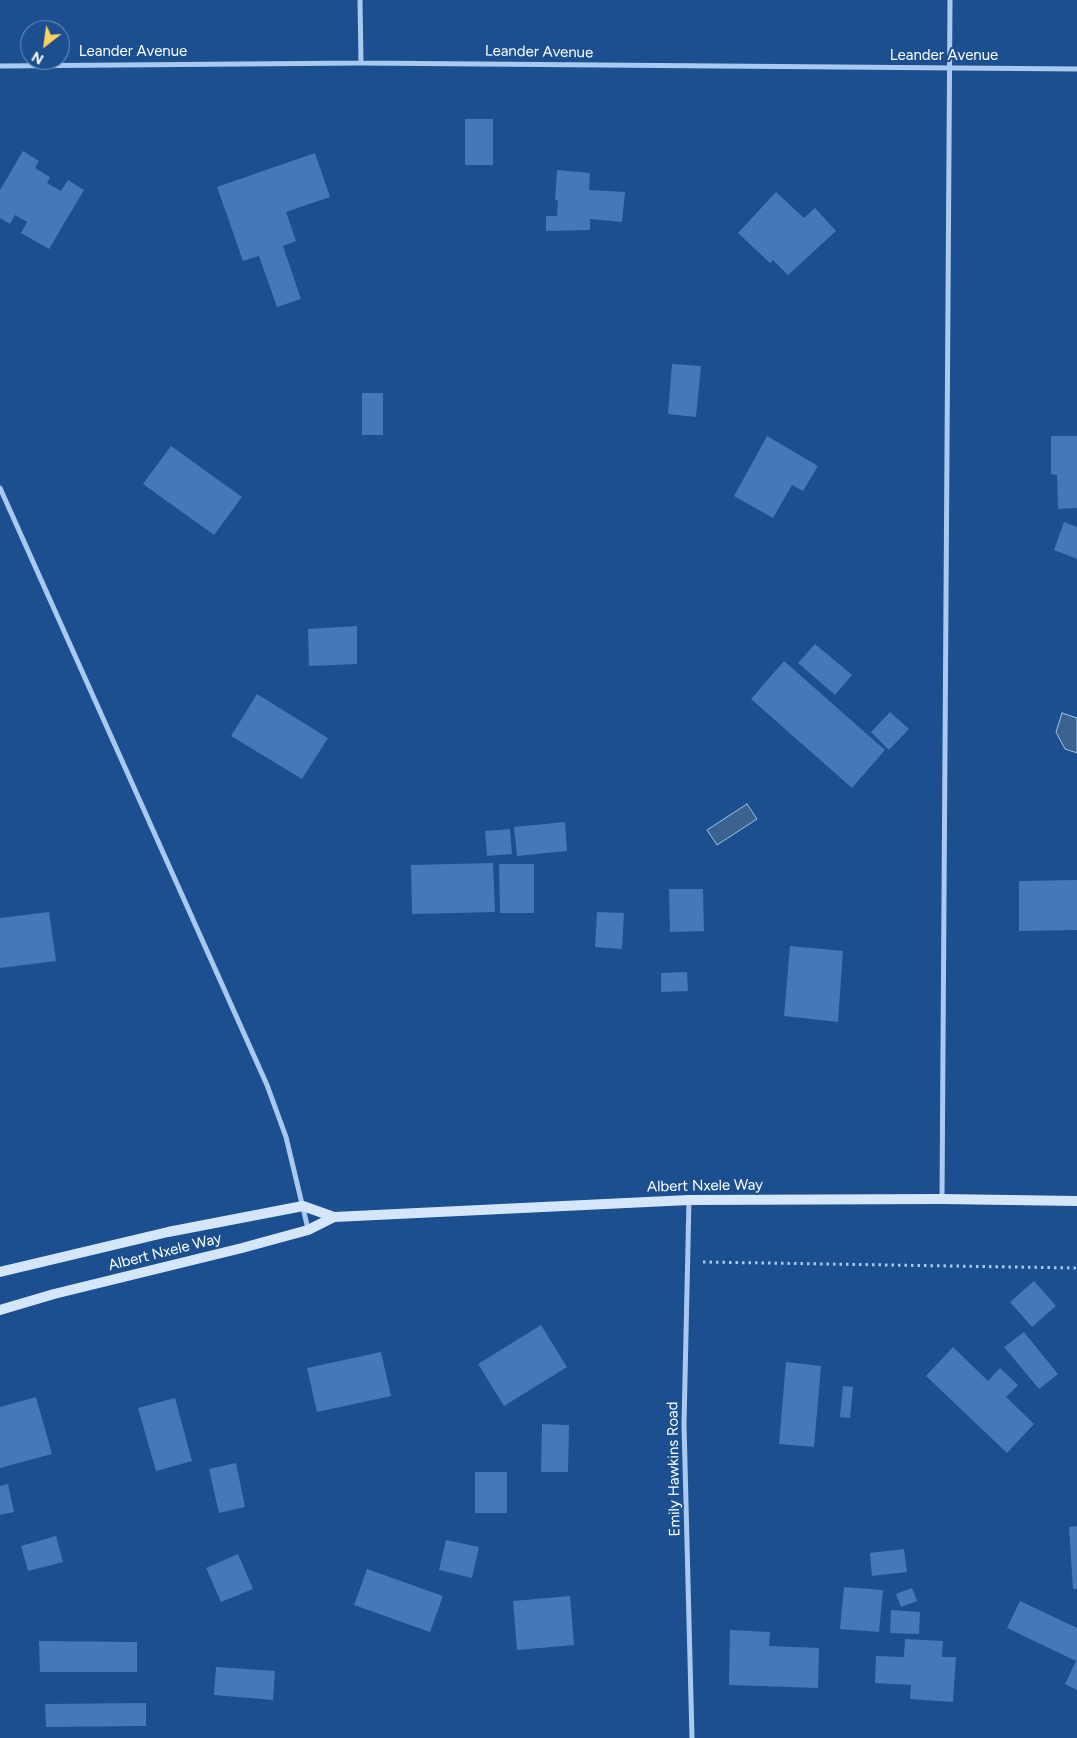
<!DOCTYPE html>
<html>
<head>
<meta charset="utf-8">
<style>
	body { margin:0 }
	#map { position:relative; width:1077px; height:1738px; overflow:hidden; background:#1b4f8f; font-family:Figtree,sans-serif }
	canvas { display:block }
	.north { position:absolute; left:20px; top:20px; width:50px; height:50px; box-sizing:border-box; background:#1b4f8f; border:1px solid #7695bc; border-radius:50%; rotate:210deg; font-size:14px; font-weight:700; line-height:20px; text-align:center; color:#fff }
	.north::after { content:''; display:block; margin:auto; width:18px; height:22px; background:#ffd166; clip-path:polygon(50% 0,100% 100%,50% 72%,0 100%) }
</style>
</head>
<body>
<div id="map">
<canvas width="1077" height="1738"></canvas>
<div class="north">N</div>
</div>
<script>
const c = document.querySelector('canvas').getContext('2d');
c.lineJoin = 'round';
function paint(path, color) { c.fillStyle = color; c.fill(path, 'evenodd'); }
const poly = rows => new Path2D(rows.map(r => 'M' + r).join(''));
function stroke(path, color, width, dash) { c.strokeStyle = color; c.lineWidth = width; c.lineCap = dash ? 'butt' : 'round'; c.setLineDash(dash || []); c.stroke(path); }
function label(font, color, halo, rows, align = 'center') {
  c.font = font + ' Figtree,sans-serif'; c.lineWidth = 4; c.setLineDash([]); c.textBaseline = 'middle'; c.strokeStyle = halo; c.fillStyle = color; for (const [text, x, y, turn = 0] of rows) {
    c.save(); c.translate(x, y); c.rotate((+turn || 0) * Math.PI / 180); c.textAlign = isNaN(turn) ? turn : align; if (halo) c.strokeText(text, 0, 0); c.fillText(text, 0, 0); c.restore();
  }
}
const water = poly([
	[1062,713,1077,718,1077,753,1065,749,1056,732,1062,713],
	[747,804,757,819,717,845,707,830,747,804]
]);
paint(water, '#3c6290');
stroke(water, '#9cc4f0', 1);
paint(poly([
	[465,119,493,119,493,165,465,165],
	[23,151,39,161,35,168,50,177,47,183,61,191,68,180,84,190,49,249,21,233,27,222,15,215,10,224,0,218,0,190],
	[315,153,330,197,286,212,296,241,283,246,301,299,277,307,259,256,243,261,217,187],
	[557,170,590,173,589,190,625,192,622,222,590,219,590,230,546,231,546,216,557,216,558,200,555,200],
	[776,192,804,218,815,208,836,231,788,275,773,260,770,263,738,233],
	[672,364,701,366,696,417,668,414],
	[362,393,383,393,383,435,362,435],
	[767,436,818,466,803,491,792,485,773,518,734,496],
	[1051,436,1077,436,1077,508,1058,509,1057,475,1051,474],
	[171,446,242,497,214,535,143,484],
	[1064,522,1077,527,1077,559,1054,550],
	[357,626,357,664,309,666,308,629],
	[815,644,852,675,835,695,798,663],
	[784,661,885,750,852,788,751,699],
	[257,694,328,738,302,779,231,736],
	[890,712,909,729,889,750,871,732],
	[565,822,567,851,517,856,514,827],
	[510,829,512,854,487,856,485,831],
	[493,863,495,912,412,914,411,865],
	[499,864,534,864,534,913,500,913],
	[1077,880,1077,930,1019,931,1019,881],
	[669,889,703,889,704,931,670,932],
	[49,912,56,961,0,968,0,918],
	[597,912,624,913,622,949,595,947],
	[790,946,843,951,838,1022,784,1016],
	[687,972,688,991,661,992,661,973],
	[1034,1281,1056,1306,1032,1327,1010,1302],
	[541,1325,567,1367,504,1406,478,1364],
	[1024,1332,1058,1374,1039,1389,1004,1347],
	[953,1347,988,1381,1000,1368,1018,1385,1006,1397,1034,1424,1007,1453,926,1376],
	[381,1352,391,1396,317,1412,307,1368],
	[786,1362,821,1366,814,1447,779,1444],
	[843,1386,853,1387,850,1418,840,1417],
	[36,1397,52,1454,0,1468,0,1407],
	[175,1398,192,1461,156,1471,138,1408],
	[542,1424,569,1425,568,1472,541,1472],
	[236,1463,245,1507,219,1513,209,1469],
	[475,1472,507,1472,507,1513,475,1513],
	[8,1484,14,1512,0,1515,0,1486],
	[1077,1526,1077,1589,1073,1589,1069,1527],
	[56,1536,63,1562,28,1571,21,1546],
	[446,1540,479,1547,472,1578,439,1570],
	[904,1549,907,1572,872,1576,870,1553],
	[238,1554,253,1589,221,1602,206,1568],
	[367,1569,443,1596,430,1632,354,1605],
	[844,1587,883,1590,879,1632,840,1629],
	[912,1588,917,1601,901,1607,896,1594],
	[570,1596,574,1645,517,1650,513,1601],
	[1020,1601,1077,1628,1077,1690,1065,1684,1076,1661,1007,1628],
	[891,1610,920,1612,919,1634,890,1633],
	[730,1630,770,1632,769,1646,819,1648,818,1688,729,1685],
	[905,1639,943,1641,942,1657,956,1657,953,1702,910,1699,911,1685,875,1683,876,1656,904,1657],
	[39,1641,137,1642,137,1672,40,1672],
	[216,1667,275,1671,273,1700,214,1695],
	[146,1703,146,1726,46,1727,45,1704]
]), '#4478b7');
stroke(poly([
	[703,1262,1077,1268]
]), '#a9c9ee', 3, [2.5, 4]);
stroke(poly([
	[360,0,361,63],
	[0,66,361,63,1077,69],
	[0,488,267,1085,286,1137,308,1229],
	[942,1199,950,0],
	[689,1200,684,1424,692,1738]
]), '#a9c9ee', 5);
stroke(poly([
	[0,1272,168,1232,303,1206,334,1217,689,1200,942,1199,1077,1201],
	[0,1310,54,1294,242,1248,308,1230,334,1217]
]), '#d6e6fa', 10);
label('15px', '#fff', '#1b4f8f', [
	["Leander Avenue",133,52],
	["Leander Avenue",539,52,1],
	["Leander Avenue",944,56],
	["Albert Nxele Way",705,1186,-1],
	["Albert Nxele Way",165,1252,-14],
	["Emily Hawkins Road",674,1469,-91]
]);
</script>
</body>
</html>
